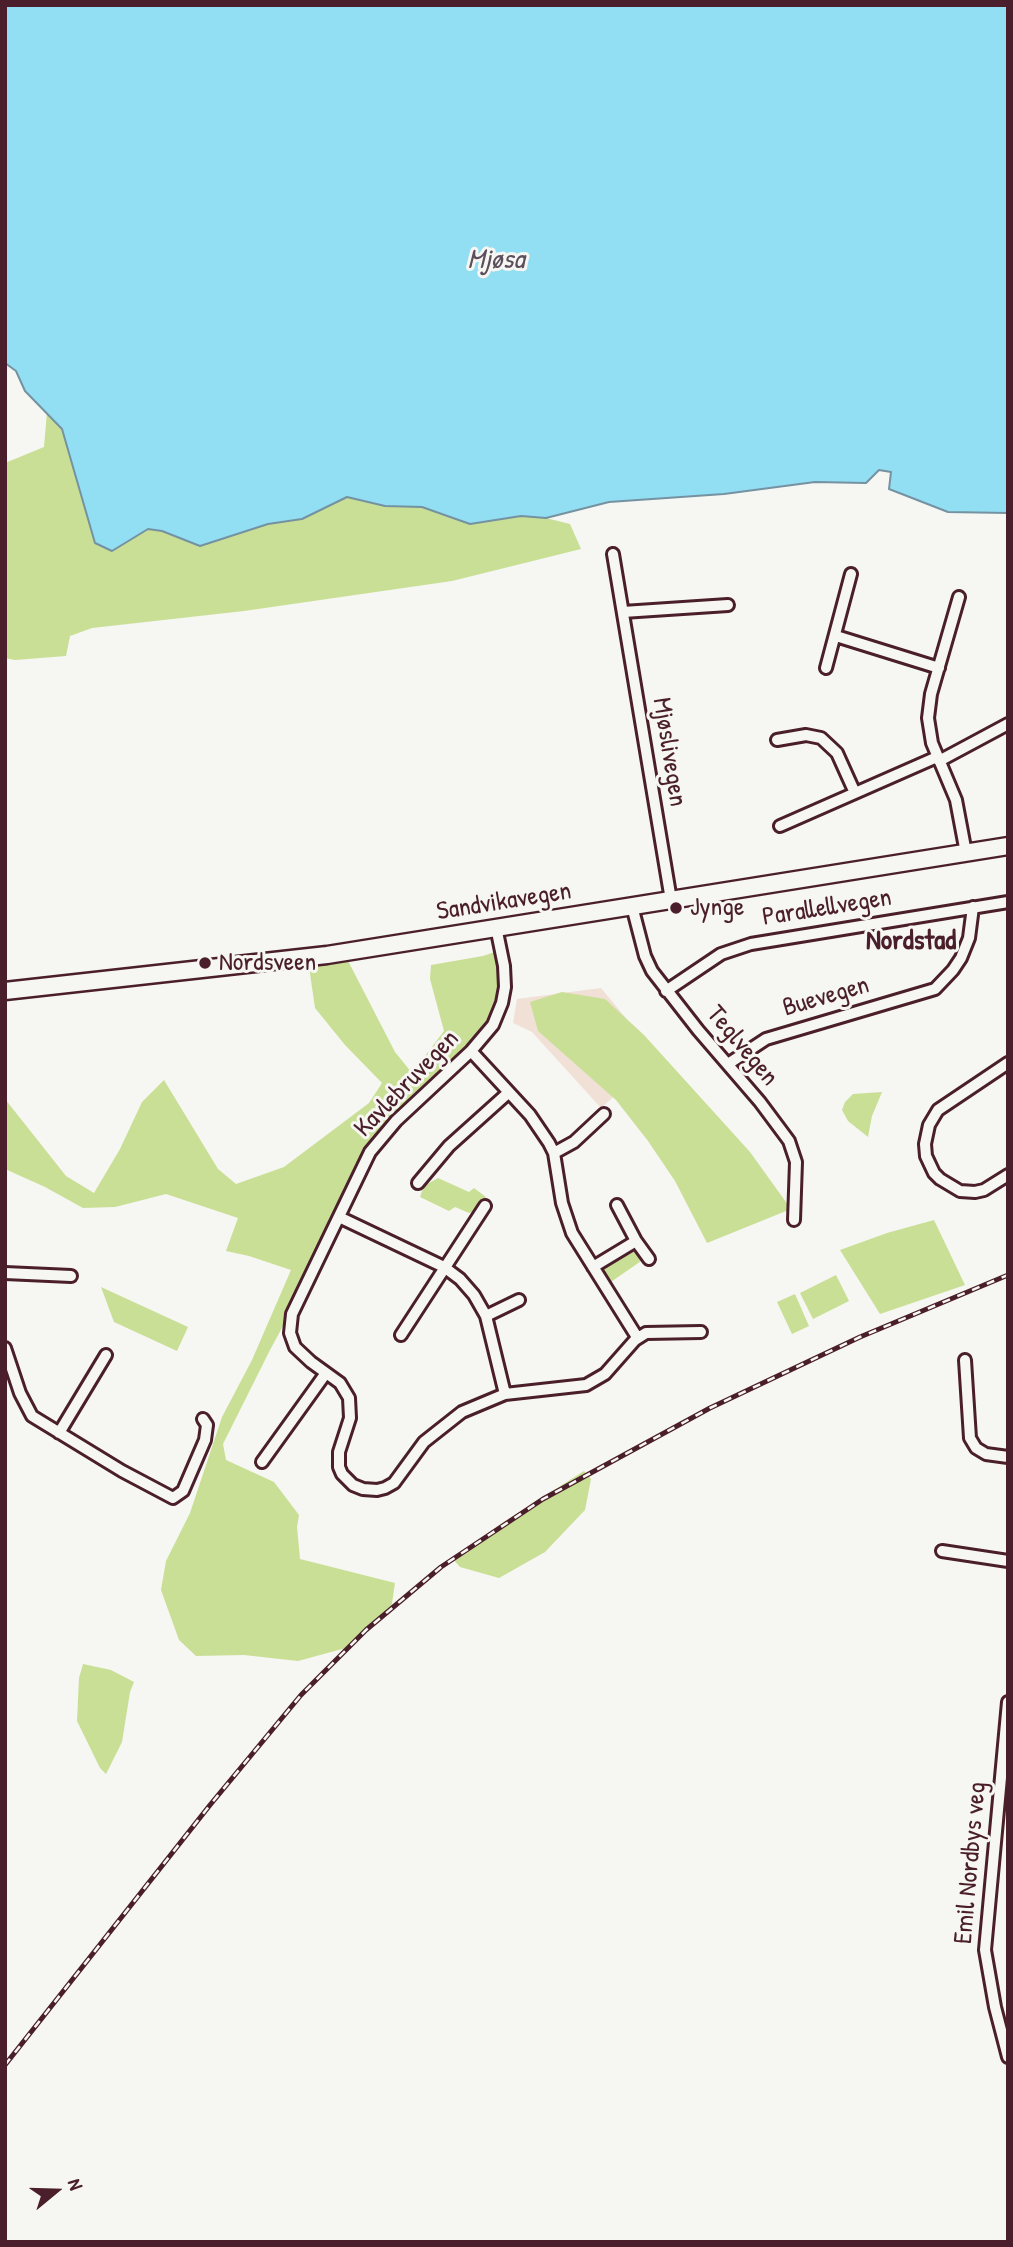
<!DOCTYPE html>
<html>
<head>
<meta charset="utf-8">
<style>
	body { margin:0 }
	#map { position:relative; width:1013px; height:2247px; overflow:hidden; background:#f6f6f2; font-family:"Patrick Hand",sans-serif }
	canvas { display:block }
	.frame { position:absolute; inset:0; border:7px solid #4a1f2b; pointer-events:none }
	.north { position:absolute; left:21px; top:2156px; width:70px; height:70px; -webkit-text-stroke:5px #f6f6f2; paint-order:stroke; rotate:71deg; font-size:19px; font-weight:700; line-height:28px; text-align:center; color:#4a1f2b }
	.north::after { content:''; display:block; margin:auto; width:24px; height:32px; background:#4a1f2b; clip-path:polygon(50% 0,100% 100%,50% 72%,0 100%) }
</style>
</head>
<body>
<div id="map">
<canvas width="1013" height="2247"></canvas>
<div class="frame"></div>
<div class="north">N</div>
</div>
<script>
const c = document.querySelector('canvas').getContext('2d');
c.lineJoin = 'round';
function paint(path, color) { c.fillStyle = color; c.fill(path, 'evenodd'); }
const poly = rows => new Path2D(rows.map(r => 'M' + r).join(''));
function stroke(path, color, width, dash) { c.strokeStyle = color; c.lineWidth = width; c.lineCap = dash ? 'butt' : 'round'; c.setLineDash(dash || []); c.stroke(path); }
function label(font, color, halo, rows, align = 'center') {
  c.font = font + ' "Patrick Hand",sans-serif'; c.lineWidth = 6; c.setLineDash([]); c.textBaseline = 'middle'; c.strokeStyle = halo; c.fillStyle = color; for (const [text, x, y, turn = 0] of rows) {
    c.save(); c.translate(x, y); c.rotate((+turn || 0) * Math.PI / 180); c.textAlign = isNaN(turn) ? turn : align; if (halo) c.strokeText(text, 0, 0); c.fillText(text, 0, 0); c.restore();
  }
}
paint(poly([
	[601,988,658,1057,601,1108,532,1032,513,1023,517,999]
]), '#f0e0d6');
paint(poly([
	[47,412,62,429,95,543,112,551,147,529,162,531,200,546,268,524,302,519,347,497,385,506,422,507,470,524,521,516,546,518,570,524,581,549,452,581,244,611,92,628,70,636,66,656,15,660,5,658,5,463,44,447],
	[503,949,506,993,470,1045,433,1083,369,1167,270,1350,223,1444,226,1460,274,1482,299,1515,297,1527,300,1559,395,1583,391,1610,348,1648,346,1653,342,1649,298,1661,244,1655,196,1656,179,1640,161,1590,166,1561,190,1513,222,1417,252,1360,291,1270,249,1256,226,1251,238,1218,166,1194,115,1207,83,1208,45,1187,5,1169,5,1099,66,1176,94,1193,120,1149,142,1102,164,1080,218,1169,236,1184,284,1167,369,1103,382,1083,345,1045,315,1008,308,960,346,957,395,1052,412,1073,444,1031,430,979,431,965,483,956],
	[562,992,605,999,644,1035,750,1152,791,1209,707,1243,675,1181,648,1141,616,1100,538,1031,530,1002],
	[882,1092,872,1116,868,1137,848,1121,842,1110,845,1102,853,1094],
	[438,1178,469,1192,474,1188,486,1197,477,1210,469,1213,455,1207,449,1211,420,1197,424,1186],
	[934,1220,965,1285,880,1314,840,1250,887,1233],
	[628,1251,638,1251,644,1259,608,1284,602,1273,602,1267],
	[836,1275,849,1301,813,1319,800,1293],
	[101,1287,188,1327,177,1351,114,1322],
	[795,1294,809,1326,792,1334,777,1302],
	[584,1471,591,1479,585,1510,545,1552,499,1578,460,1567,453,1559,502,1523],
	[83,1664,111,1670,134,1682,130,1692,122,1742,106,1774,100,1768,77,1721,79,1678]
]), '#c9df95');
const water = poly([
	[5,5,1008,5,1008,513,948,512,889,489,891,472,879,470,866,483,815,482,724,494,609,502,546,518,521,516,470,524,422,507,385,506,347,497,302,519,268,524,200,546,162,531,148,529,112,551,95,543,62,429,25,391,16,371,5,363,5,5]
]);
paint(water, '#92def2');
stroke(water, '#7592a2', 2);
const minor = poly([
	[613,554,671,900],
	[959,597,931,694,928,718,932,743,956,800,966,853],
	[623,612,728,605],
	[836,636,939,668],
	[826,668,851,574],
	[777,740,806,735,821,738,837,753,855,793],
	[939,761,1008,724],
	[780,826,937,757],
	[632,906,645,956,652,971,698,1030,760,1102,789,1141,796,1162,794,1220],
	[496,927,504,966,505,987,502,1003,493,1025,471,1051,396,1121,370,1152,292,1314,290,1333,295,1347,311,1362,340,1383,349,1398,350,1418,339,1452,339,1467,342,1474,353,1485,363,1489,377,1490,385,1488,394,1483,424,1442,462,1412,505,1394,586,1385,605,1374,635,1340,646,1333,701,1332],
	[666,991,721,954,751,944,1008,902],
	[471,1051,530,1115,549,1143,554,1153,562,1203,572,1233,637,1337],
	[1008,1063,938,1110,929,1125,925,1144,926,1156,934,1173,940,1179,960,1191,975,1192,984,1190,1008,1175],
	[728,1064,766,1039,935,989,953,970,961,958,969,938,973,907],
	[554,1153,574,1142,604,1114],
	[418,1183,449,1146,508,1093],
	[617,1205,636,1241,649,1259],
	[339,1217,444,1267,460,1279,474,1295,486,1316,505,1394],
	[593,1267,636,1241],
	[5,1273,71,1276],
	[486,1316,519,1300],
	[401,1335,485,1206],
	[5,1348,20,1393,32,1416,122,1471,173,1498,183,1491,205,1440,207,1425,203,1419],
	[965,1360,970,1438,976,1448,986,1454,1008,1457],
	[59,1433,106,1355],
	[262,1462,326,1373],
	[942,1551,1008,1561],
	[1008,1702,985,1950,995,2007,1008,2057]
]);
const secondary = poly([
	[5,991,327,955,1008,846]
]);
stroke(minor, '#4a1f2b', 16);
stroke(secondary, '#4a1f2b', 21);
stroke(minor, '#f6f6f2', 10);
stroke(secondary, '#f6f6f2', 16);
const rail = poly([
	[5,2065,210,1805,301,1695,366,1630,441,1567,543,1499,710,1408,860,1337,1008,1275]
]);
stroke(rail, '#4a1f2b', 5);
stroke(rail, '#f6f6f2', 2.5, [8]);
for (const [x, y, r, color] of [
	[676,908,7,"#4a1f2b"],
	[205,963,7,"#4a1f2b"]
]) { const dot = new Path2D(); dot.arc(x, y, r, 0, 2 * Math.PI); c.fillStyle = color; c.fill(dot); stroke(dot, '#f6f6f2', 2.5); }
label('26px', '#4a1f2b', '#f6f6f2', [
	["Mjøslivegen",669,752,81],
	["Sandvikavegen",504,902,-9],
	["Parallellvegen",827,908,-9],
	["Buevegen",826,997,-16],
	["Teglvegen",742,1046,50],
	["Kavlebruvegen",407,1084,-46],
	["Emil Nordbys veg",971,1863,-85]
]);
label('26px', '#4a1f2b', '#f6f6f2', [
	["Jynge",690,908],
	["Nordsveen",219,963]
], 'left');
label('italic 28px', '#5c4f5d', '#f6f6f2', [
	["Mjøsa",496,261]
]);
label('bold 28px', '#4a1f2b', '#f6f6f2', [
	["Nordstad",911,942]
]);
</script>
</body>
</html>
